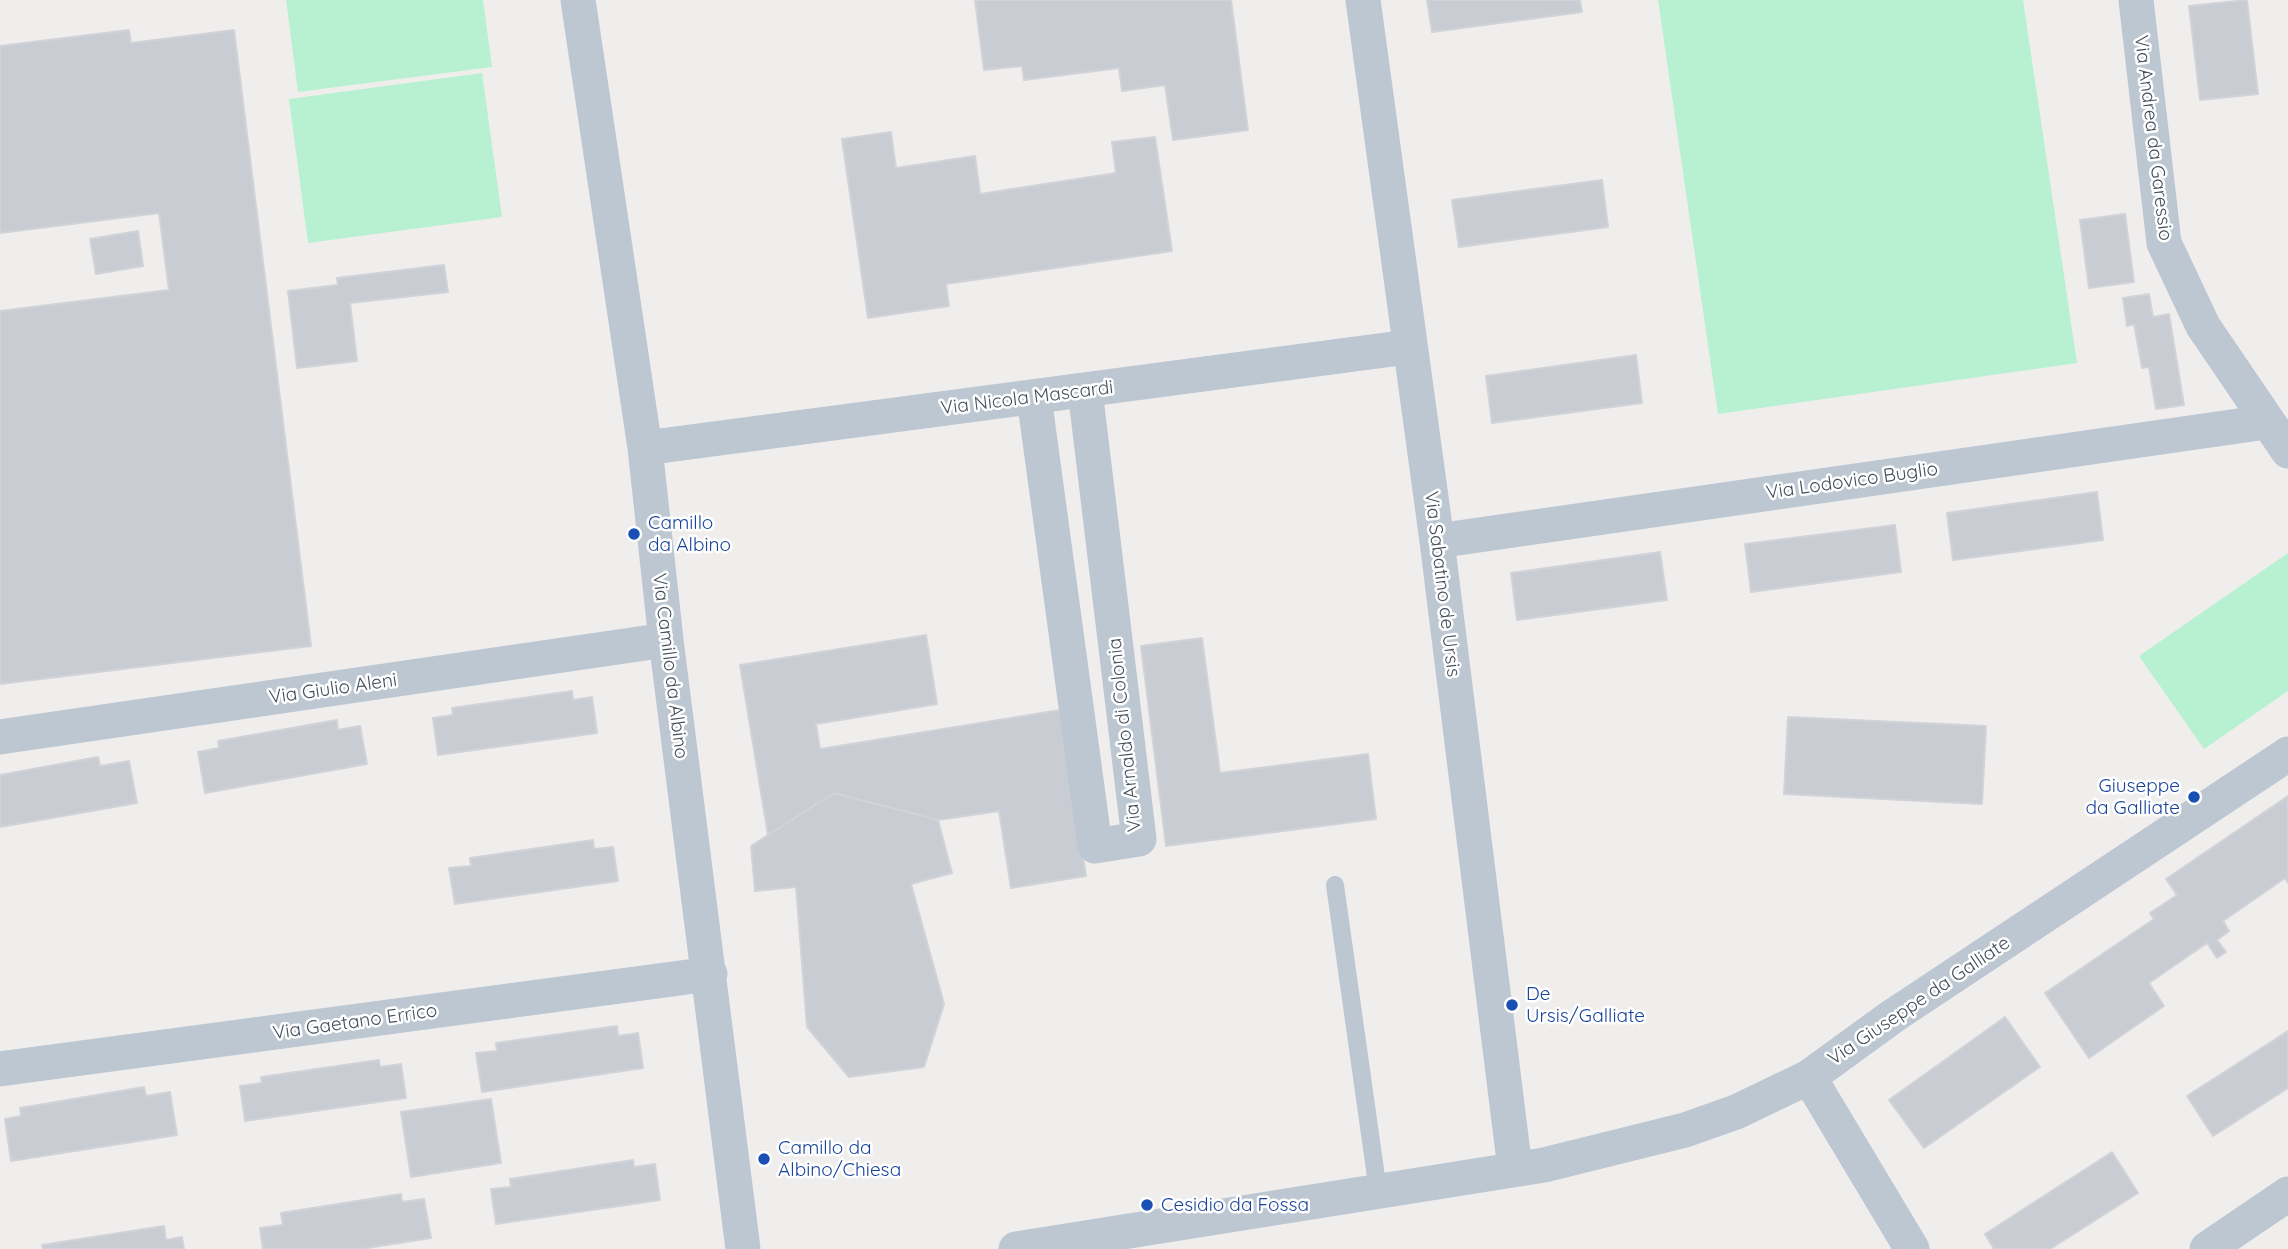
<!DOCTYPE html>
<html>
<head>
<meta charset="utf-8">
<style>
	body { margin:0 }
	canvas { display:block; background:#f0eded }
</style>
</head>
<body>
<canvas width="2288" height="1249"></canvas>
<script>
const c = document.querySelector('canvas').getContext('2d');
c.lineJoin = 'round';
function paint(path, color) { c.fillStyle = color; c.fill(path, 'evenodd'); }
const poly = rows => new Path2D(rows.map(r => 'M' + r).join(''));
function stroke(path, color, width, dash) { c.strokeStyle = color; c.lineWidth = width; c.lineCap = dash ? 'butt' : 'round'; c.setLineDash(dash || []); c.stroke(path); }
function label(font, color, halo, rows, align = 'center') {
  c.font = font + ' Quicksand,sans-serif'; c.lineWidth = 5; c.setLineDash([]); c.textBaseline = 'middle'; c.strokeStyle = halo; c.fillStyle = color; for (const [text, x, y, turn = 0] of rows) {
    c.save(); c.translate(x, y); c.rotate((+turn || 0) * Math.PI / 180); c.textAlign = isNaN(turn) ? turn : align; if (halo) c.strokeText(text, 0, 0); c.fillText(text, 0, 0); c.restore();
  }
}
paint(poly([
	[286,0,483,0,492,67,298,92],
	[1658,0,2023,0,2077,363,1718,414],
	[482,73,502,217,308,243,289,99],
	[2288,553,2288,691,2204,749,2139,656]
]), '#b8f1d2');
const building = poly([
	[975,0,1231,0,1248,130,1173,140,1165,85,1122,91,1119,68,1024,80,1022,66,984,70,975,0],
	[1427,0,1580,0,1582,12,1432,32,1427,0],
	[2247,0,2258,94,2200,100,2189,6,2247,0],
	[129,30,131,43,234,30,311,646,0,684,0,311,169,290,159,213,0,233,0,46,129,30],
	[891,132,896,168,975,156,980,194,1116,173,1112,142,1155,137,1172,251,946,284,949,306,868,318,842,139,891,132],
	[1602,180,1608,227,1459,247,1452,200,1602,180],
	[2125,214,2134,282,2089,288,2080,220,2125,214],
	[138,231,143,266,96,274,90,239,138,231],
	[444,265,448,292,350,303,357,361,297,368,288,291,338,285,337,278,444,265],
	[2149,294,2153,317,2169,314,2184,405,2156,409,2149,367,2142,368,2134,324,2127,326,2123,298,2149,294],
	[1636,355,1642,403,1492,423,1486,376,1636,355],
	[2097,492,2103,540,1953,560,1947,513,2097,492],
	[1895,525,1901,572,1751,592,1745,544,1895,525],
	[1660,552,1667,600,1517,620,1511,573,1660,552],
	[926,635,937,704,816,724,820,749,1060,710,1086,876,1011,888,999,811,938,820,834,793,768,835,740,665,926,635],
	[1202,638,1220,773,1368,754,1376,819,1166,846,1141,646,1202,638],
	[572,691,573,700,592,697,597,733,438,755,433,718,453,715,452,708,572,691],
	[1788,717,1986,726,1982,804,1784,794,1788,717],
	[337,720,338,730,360,726,367,764,205,793,198,752,219,748,218,741,337,720],
	[98,757,100,766,129,761,137,803,0,827,0,775,98,757],
	[834,793,938,820,952,873,911,884,944,1004,924,1067,849,1077,807,1027,796,887,755,891,751,846,834,793],
	[2288,796,2288,883,2285,878,2223,921,2229,931,2217,940,2226,952,2217,958,2207,943,2149,983,2164,1006,2089,1058,2045,993,2154,919,2150,913,2177,895,2166,879,2288,796],
	[593,840,594,849,613,847,618,881,455,904,449,868,471,866,470,858,593,840],
	[2005,1017,2040,1067,1924,1148,1889,1100,2005,1017],
	[617,1026,618,1036,638,1033,643,1068,482,1092,476,1053,497,1051,496,1043,617,1026],
	[2288,1031,2288,1088,2213,1136,2187,1096,2288,1031],
	[379,1060,380,1067,401,1064,406,1098,245,1121,240,1086,262,1083,261,1077,379,1060],
	[144,1087,146,1096,170,1092,177,1135,11,1161,5,1119,21,1116,20,1108,144,1087],
	[491,1099,501,1163,411,1177,401,1112,491,1099],
	[2112,1152,2138,1193,2050,1249,1994,1249,1985,1234,2112,1152],
	[633,1160,634,1167,655,1164,660,1200,496,1224,491,1189,511,1187,510,1179,633,1160],
	[401,1194,402,1202,424,1199,431,1238,361,1249,263,1249,260,1228,283,1225,281,1213,401,1194],
	[164,1226,166,1240,182,1237,184,1249,43,1249,42,1245,164,1226]
]);
paint(building, '#c9ccd3');
stroke(building, '#d1d3d9', 2);
stroke(poly([
	[1335,885,1378,1191]
]), '#bdc7d1', 18);
stroke(poly([
	[578,0,645,448,666,640,743,1249],
	[1363,0,1437,541,1515,1169],
	[2136,0,2164,243,2203,326,2288,451],
	[1034,397,1095,846,1139,839,1085,390],
	[645,448,1408,347],
	[1437,541,2266,422],
	[0,737,666,640],
	[0,1069,710,974],
	[1809,1077,1912,1249],
	[1016,1249,1544,1165,1685,1130,1736,1112,1809,1077,1893,1016,2288,754],
	[2207,1249,2288,1194]
]), '#bdc7d1', 35);
for (const [x, y, r, color] of [
	[634,534,7,"#1a4fb4"],
	[2194,797,7,"#1a4fb4"],
	[1512,1005,7,"#1a4fb4"],
	[764,1159,7,"#1a4fb4"],
	[1147,1205,7,"#1a4fb4"]
]) { const dot = new Path2D(); dot.arc(x, y, r, 0, 2 * Math.PI); c.fillStyle = color; c.fill(dot); stroke(dot, '#fff', 2.5); }
label('19px', '#444f5c', '#fff', [
	["Via Andrea da Garessio",2153,138,83],
	["Via Nicola Mascardi",1027,398,-7],
	["Via Lodovico Buglio",1852,481,-8],
	["Via Sabatino de Ursis",1442,584,83],
	["Via Camillo da Albino",670,666,83],
	["Via Giulio Aleni",333,689,-8],
	["Via Arnaldo di Colonia",1125,735,-96],
	["Via Giuseppe da Galliate",1919,1001,-34],
	["Via Gaetano Errico",355,1022,-8]
]);
label('19px', '#164399', '#fff', [
	["Camillo",648,523],
	["da Albino",648,545],
	["Giuseppe",2180,786,"right"],
	["da Galliate",2180,808,"right"],
	["De",1526,994],
	["Ursis/Galliate",1526,1016],
	["Camillo da",778,1148],
	["Albino/Chiesa",778,1170],
	["Cesidio da Fossa",1161,1205]
], 'left');
</script>
</body>
</html>
